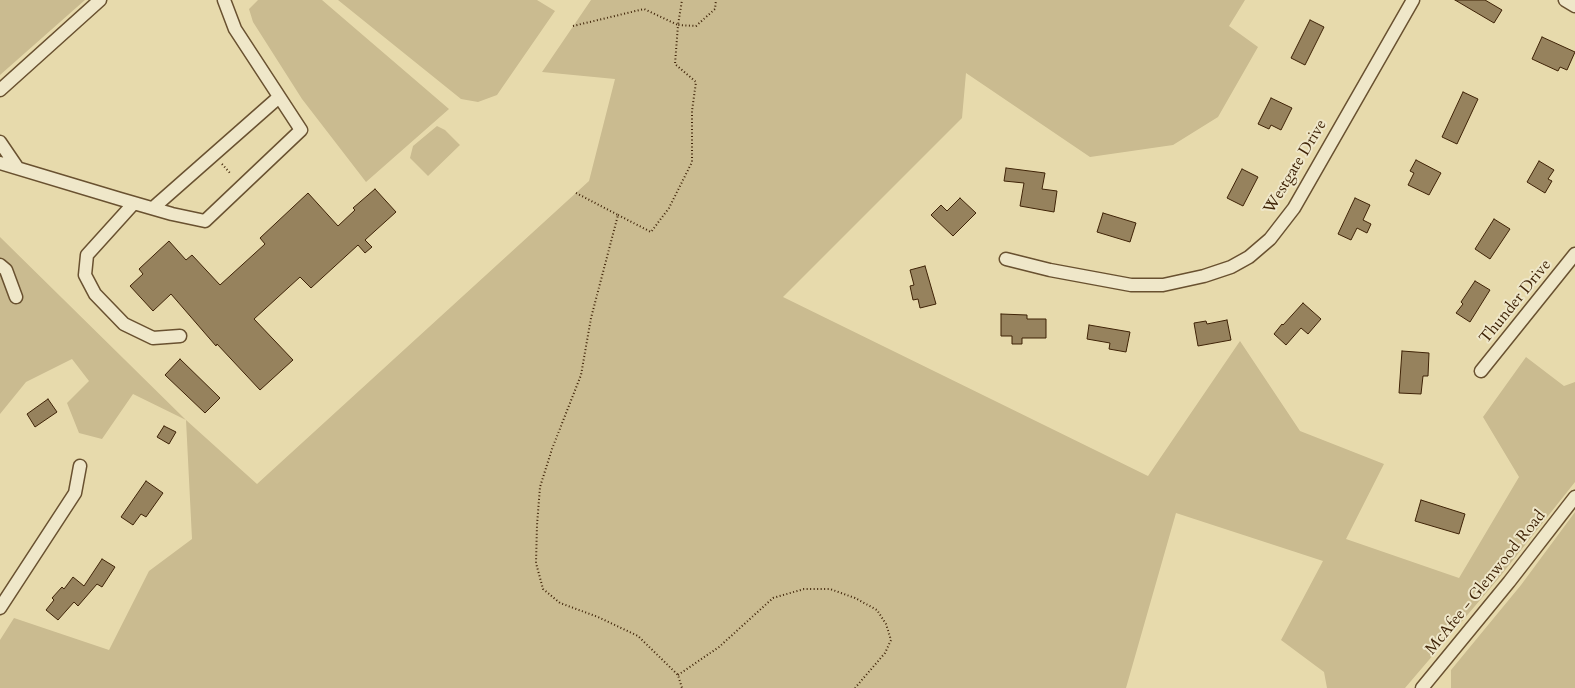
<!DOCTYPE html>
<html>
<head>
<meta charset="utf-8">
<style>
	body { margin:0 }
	canvas { display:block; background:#e7daac }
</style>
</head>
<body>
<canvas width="1575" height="688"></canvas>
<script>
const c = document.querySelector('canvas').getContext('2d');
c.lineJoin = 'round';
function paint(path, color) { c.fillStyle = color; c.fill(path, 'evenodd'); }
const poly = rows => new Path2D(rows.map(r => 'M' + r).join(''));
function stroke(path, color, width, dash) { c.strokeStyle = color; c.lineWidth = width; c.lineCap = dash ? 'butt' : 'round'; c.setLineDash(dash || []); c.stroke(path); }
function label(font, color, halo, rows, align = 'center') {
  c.font = font + ' Cardo,serif'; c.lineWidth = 4; c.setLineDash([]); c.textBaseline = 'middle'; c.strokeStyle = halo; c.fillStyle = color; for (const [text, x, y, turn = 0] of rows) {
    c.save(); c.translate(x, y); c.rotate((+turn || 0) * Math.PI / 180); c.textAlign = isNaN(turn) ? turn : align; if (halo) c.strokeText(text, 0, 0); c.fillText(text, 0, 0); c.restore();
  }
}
paint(poly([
	[0,0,85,0,0,75],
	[258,0,322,0,449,109,366,182,302,99,253,22,249,9],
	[338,0,537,0,555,11,497,95,478,102,461,99],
	[591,0,1245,0,1229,26,1258,47,1218,117,1173,145,1090,157,966,73,962,118,783,297,1148,476,1240,341,1300,431,1384,464,1346,539,1459,578,1519,477,1483,417,1526,357,1564,386,1575,382,1575,482,1498,579,1405,688,1327,688,1324,672,1281,640,1323,561,1176,513,1126,688,0,688,0,640,14,618,109,650,149,571,192,539,186,420,133,394,102,439,79,433,67,403,89,381,72,359,26,382,0,414,0,237,186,420,257,484,589,181,615,79,542,72],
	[437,126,445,130,460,145,428,176,410,158,413,146],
	[1575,512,1575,688,1451,688,1451,670,1521,585]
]), '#cabb90');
const building = poly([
	[1455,0,1485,0,1502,10,1494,23,1455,0],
	[1310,20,1324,27,1305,65,1291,58,1310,20],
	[1542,37,1575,52,1567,70,1560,67,1558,71,1532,59,1542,37],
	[1463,92,1478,99,1457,144,1442,137,1463,92],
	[1271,98,1292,108,1281,130,1271,125,1269,129,1258,124,1271,98],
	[1416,160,1441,173,1429,195,1408,185,1414,173,1410,171,1416,160],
	[1539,161,1554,170,1548,179,1552,181,1545,193,1527,182,1539,161],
	[1006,168,1045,173,1042,189,1057,191,1054,212,1020,206,1024,183,1004,181,1006,168],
	[1242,169,1258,177,1243,206,1227,198,1242,169],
	[375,189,396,212,365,240,372,247,365,253,358,245,311,288,300,277,254,319,293,360,260,390,217,344,216,346,171,294,153,311,130,286,143,274,139,269,169,241,186,260,192,255,220,285,265,244,260,238,308,193,338,226,355,210,353,208,375,189],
	[960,198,976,213,953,236,931,215,941,205,947,211,960,198],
	[1355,198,1370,205,1363,220,1371,224,1367,233,1357,228,1351,240,1338,234,1355,198],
	[1103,213,1136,223,1130,242,1097,232,1103,213],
	[1494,219,1510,229,1490,259,1475,249,1494,219],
	[925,266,936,304,920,308,918,299,913,300,910,286,914,285,910,270,925,266],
	[1475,281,1490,290,1470,322,1456,313,1463,304,1461,302,1475,281],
	[1303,303,1321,319,1308,334,1301,328,1286,345,1274,334,1282,324,1283,325,1303,303],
	[1001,314,1027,315,1027,319,1046,319,1046,338,1022,338,1022,344,1012,344,1012,336,1001,336,1001,314],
	[1227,320,1231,340,1198,346,1194,323,1206,321,1207,324,1227,320],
	[1089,325,1130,332,1126,352,1109,349,1110,343,1087,339,1089,325],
	[1402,351,1429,353,1428,376,1423,376,1421,394,1399,393,1402,351],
	[180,359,220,398,205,413,165,375,180,359],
	[48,399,57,412,35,427,27,414,48,399],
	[164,426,176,432,169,444,157,437,164,426],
	[146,481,163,493,146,517,141,514,133,525,121,517,146,481],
	[1421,500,1465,514,1459,534,1415,521,1421,500],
	[102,559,115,567,102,587,97,584,78,606,74,602,58,620,46,610,54,600,52,598,62,587,64,589,73,577,84,586,102,559]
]);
paint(building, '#96825d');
stroke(building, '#3f2307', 1);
const minor = poly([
	[1565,0,1575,6],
	[0,90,100,0],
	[0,142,17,167],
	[0,163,120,199,172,214,205,221,301,130,235,29,224,0],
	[134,203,87,255,85,275,95,294,124,324,153,338,180,336],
	[153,208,279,97],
	[1006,259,1050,270,1131,285,1163,285,1204,276,1231,267,1249,257,1270,239,1294,208,1413,0],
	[0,265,6,270,16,297],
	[1481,371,1575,254],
	[0,608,75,493,80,466],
	[1422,688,1509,582,1575,497]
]);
stroke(minor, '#695130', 15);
stroke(poly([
	[573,26,644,9,678,25,682,0],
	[222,164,230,173],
	[576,193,618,215,591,318,581,375,552,449,540,487,537,525,536,563,543,589,560,603,598,617,638,636,678,675,682,688],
	[618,215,651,232,669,208,692,162,692,111,696,82,675,64,678,25,696,26,715,9,716,0],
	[678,675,719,647,773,598,804,589,830,589,855,598,877,610,886,624,891,640,885,653,855,688]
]), '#3f2307', 2, [1, 2.5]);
stroke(minor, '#efe7c9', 12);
label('16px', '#3f2307', '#efe7c9', [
	["Westgate Drive",1296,167,-59],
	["Thunder Drive",1516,302,-51],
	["McAfee - Glenwood Road",1486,583,-51]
]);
</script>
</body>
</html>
